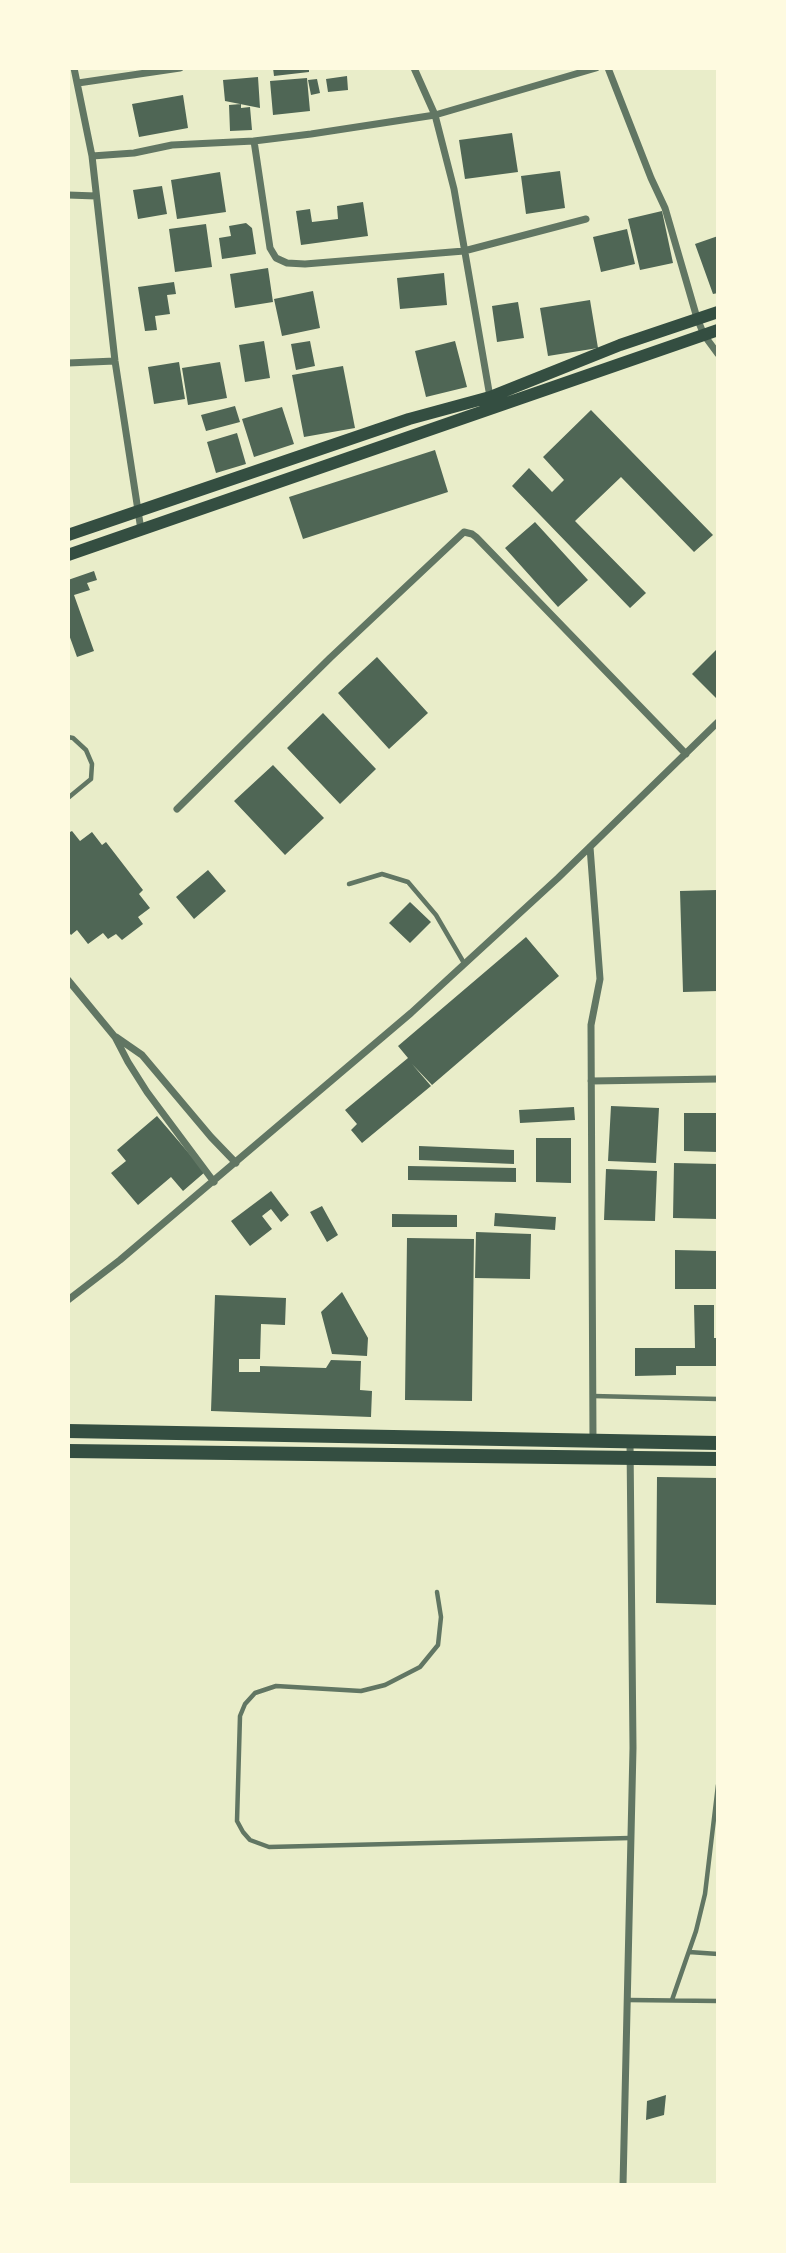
<!DOCTYPE html>
<html>
<head>
<meta charset="utf-8">
<style>
	body { margin:0 }
	#map { position:relative; width:786px; height:2253px; overflow:hidden; background:#e9edc9; font-family:"Open Sans",sans-serif }
	canvas { display:block }
	.frame { position:absolute; inset:0; border:70px solid #fefae0; pointer-events:none }
</style>
</head>
<body>
<div id="map">
<canvas width="786" height="2253"></canvas>
<div class="frame"></div>
</div>
<script>
const c = document.querySelector('canvas').getContext('2d');
c.lineJoin = 'round';
function paint(path, color) { c.fillStyle = color; c.fill(path, 'evenodd'); }
const poly = rows => new Path2D(rows.map(r => 'M' + r).join(''));
function stroke(path, color, width, dash) { c.strokeStyle = color; c.lineWidth = width; c.lineCap = dash ? 'butt' : 'round'; c.setLineDash(dash || []); c.stroke(path); }
paint(poly([
	[273,68,309,68,309,72,274,76],
	[347,76,348,90,328,92,326,79],
	[258,77,260,108,225,101,223,80],
	[307,78,310,111,273,115,270,81],
	[317,79,320,93,311,95,308,80],
	[183,95,188,128,139,137,132,104],
	[241,104,241,108,250,107,252,130,230,131,229,105],
	[512,133,518,172,465,179,459,140],
	[560,171,565,208,526,214,521,176],
	[220,172,226,212,177,219,171,180],
	[162,186,167,214,138,219,133,190],
	[363,202,368,236,301,245,296,211,310,209,312,222,338,219,337,206],
	[662,211,673,263,640,270,628,219],
	[246,223,252,228,256,254,222,259,219,238,231,236,229,226],
	[206,224,212,267,175,272,169,229],
	[627,229,635,264,601,272,593,237],
	[718,236,718,293,713,294,695,244],
	[268,268,273,302,235,308,230,274],
	[444,273,447,305,400,309,397,278],
	[174,282,176,294,167,295,170,314,155,316,157,330,145,331,138,287],
	[313,291,320,328,282,336,274,299],
	[590,300,598,348,548,356,540,308],
	[518,302,524,338,497,342,492,306],
	[264,341,270,378,245,382,239,345],
	[310,341,315,366,296,370,291,344],
	[455,341,467,387,426,397,415,351],
	[179,362,185,399,154,404,148,367],
	[220,362,227,398,188,405,182,368],
	[343,366,355,428,304,437,292,375],
	[235,406,240,422,206,431,201,415],
	[282,407,294,444,254,457,242,419],
	[591,410,713,535,694,552,621,477,575,521,646,593,630,608,512,486,529,468,552,492,564,480,543,457],
	[237,433,246,464,216,473,207,442],
	[435,450,448,492,303,539,289,497],
	[535,522,588,580,558,607,505,548],
	[94,571,97,580,87,583,90,590,74,595,94,651,77,657,68,632,68,580],
	[718,648,718,700,692,674],
	[377,657,428,713,389,749,338,693],
	[323,713,376,769,340,804,287,748],
	[273,765,324,818,285,855,234,801],
	[72,831,80,841,92,832,102,845,106,842,143,890,139,894,150,908,138,917,143,924,122,940,116,934,108,939,103,933,88,944,77,930,71,935,68,931,68,833],
	[208,870,226,891,194,919,176,897],
	[718,890,718,991,683,992,680,891],
	[410,902,431,922,410,943,389,923],
	[526,937,559,976,432,1085,412,1064,431,1086,362,1143,351,1130,357,1124,345,1110,408,1058,398,1046],
	[611,1106,659,1108,656,1163,608,1161],
	[574,1107,575,1120,520,1123,519,1110],
	[684,1113,718,1113,718,1152,684,1151],
	[157,1116,205,1172,183,1191,171,1177,138,1205,111,1173,126,1161,117,1150],
	[536,1138,571,1138,571,1183,536,1182],
	[419,1146,514,1150,514,1164,419,1160],
	[674,1163,718,1164,718,1219,673,1218],
	[408,1166,516,1168,516,1182,408,1180],
	[606,1169,657,1171,655,1221,604,1220],
	[271,1191,289,1215,281,1222,271,1209,262,1216,272,1229,250,1246,231,1221],
	[322,1206,338,1235,327,1242,310,1212],
	[495,1213,556,1217,555,1230,494,1226],
	[392,1214,457,1215,457,1227,392,1227],
	[476,1232,531,1234,530,1279,475,1278],
	[407,1238,474,1239,472,1401,405,1400],
	[675,1250,718,1251,718,1289,675,1289],
	[342,1292,368,1338,367,1356,332,1354,321,1312],
	[215,1295,286,1298,285,1325,261,1324,260,1359,239,1359,239,1372,260,1372,260,1366,326,1368,331,1360,361,1361,360,1390,372,1391,371,1417,211,1411],
	[694,1305,714,1305,714,1338,718,1338,718,1366,676,1366,676,1375,635,1376,635,1348,695,1348],
	[657,1477,718,1478,718,1605,656,1603],
	[666,2095,664,2115,646,2120,647,2101]
]), '#4f6655');
stroke(poly([
	[68,737,73,738,86,750,92,764,91,779,68,798],
	[349,884,382,874,408,882,436,915,464,963],
	[593,1396,718,1399],
	[437,1592,441,1617,438,1645,420,1667,385,1685,361,1691,276,1686,255,1693,245,1704,240,1716,237,1821,243,1832,250,1840,269,1847,630,1838],
	[689,1952,718,1954],
	[628,2000,718,2001],
	[672,2000,696,1931,705,1894,718,1785]
]), '#617663', 4.5);
stroke(poly([
	[74,68,92,156,115,361,141,530],
	[414,68,435,115,454,189,490,397],
	[608,68,651,178,665,208,697,318,704,335,718,354],
	[78,83,180,68],
	[254,141,270,248,276,258,287,263,305,264,464,251,586,219],
	[92,156,134,153,172,145,254,141,311,134,435,115,596,68],
	[68,195,96,196],
	[68,363,115,361],
	[177,809,330,658,464,532,472,534,476,537,686,754],
	[590,847,600,979,591,1025,593,1440],
	[68,980,115,1037,128,1062,147,1092,214,1182],
	[116,1037,142,1055,211,1137,236,1163],
	[591,1081,718,1079],
	[68,1300,120,1260,411,1013,558,878,718,722],
	[623,2185,633,1748,630,1442]
]), '#617663', 7);
stroke(poly([
	[68,535,409,419,490,397,620,345,718,312],
	[68,555,718,330]
]), '#344e41', 12);
stroke(poly([
	[68,1431,718,1443],
	[68,1451,718,1459]
]), '#344e41', 14);
</script>
</body>
</html>
